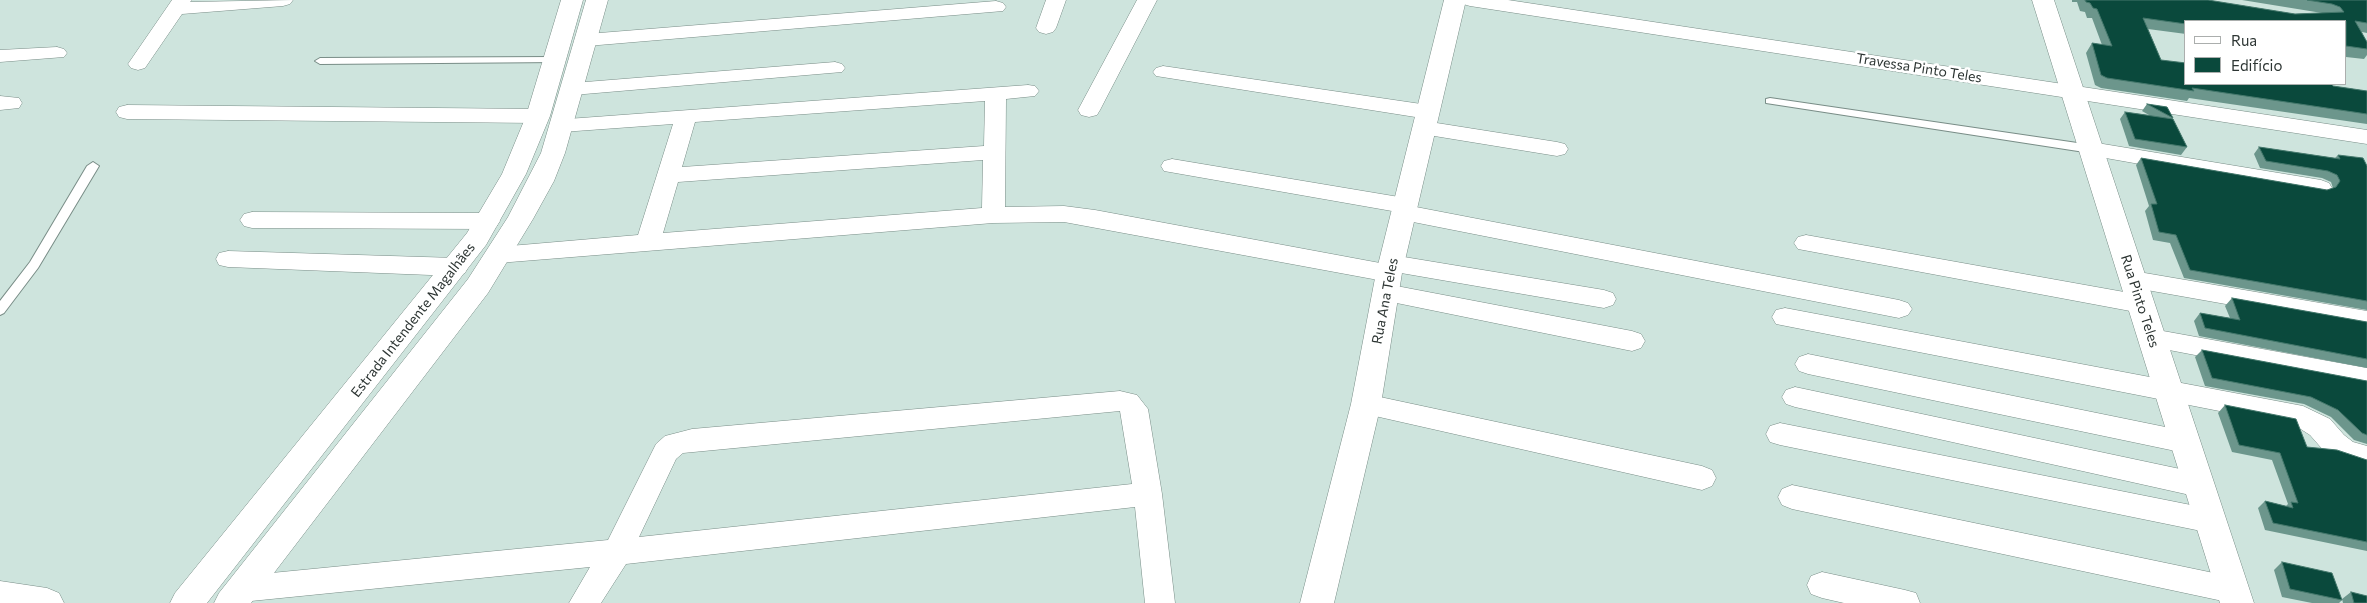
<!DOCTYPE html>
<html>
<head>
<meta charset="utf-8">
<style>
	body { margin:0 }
	#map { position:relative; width:2367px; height:603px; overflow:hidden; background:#cee4dd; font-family:Commissioner,sans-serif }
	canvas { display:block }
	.legend { position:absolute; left:2184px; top:20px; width:162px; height:65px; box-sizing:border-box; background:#fff; border:1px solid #abaead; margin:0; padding:6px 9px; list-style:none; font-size:15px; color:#2d3533 }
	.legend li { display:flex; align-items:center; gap:10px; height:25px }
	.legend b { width:25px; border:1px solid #abaead }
</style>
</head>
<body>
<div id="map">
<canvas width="2367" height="603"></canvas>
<ul class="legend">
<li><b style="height:6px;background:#fff"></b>Rua</li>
<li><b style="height:14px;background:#0a493c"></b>Edifício</li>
</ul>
</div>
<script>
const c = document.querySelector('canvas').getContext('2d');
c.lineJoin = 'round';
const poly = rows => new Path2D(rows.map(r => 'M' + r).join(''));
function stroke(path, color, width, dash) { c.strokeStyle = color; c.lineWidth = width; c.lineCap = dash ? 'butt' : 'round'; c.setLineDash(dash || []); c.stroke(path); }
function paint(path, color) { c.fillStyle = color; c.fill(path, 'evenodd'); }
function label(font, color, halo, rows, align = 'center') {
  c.font = font + ' Commissioner,sans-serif'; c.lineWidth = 5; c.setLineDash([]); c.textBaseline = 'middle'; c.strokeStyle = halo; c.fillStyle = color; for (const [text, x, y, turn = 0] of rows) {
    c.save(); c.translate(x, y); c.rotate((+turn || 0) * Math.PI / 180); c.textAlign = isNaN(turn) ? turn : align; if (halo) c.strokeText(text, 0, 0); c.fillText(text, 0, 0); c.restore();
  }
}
const service = poly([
	[555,57,560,60,559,62,320,64,315,61,320,58,555,57],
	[1770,98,2091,145,2097,149,2091,153,1766,103,1766,99,1770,98],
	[93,162,99,166,38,268,4,313,0,315,0,301,30,262,87,166,93,162]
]);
const minor = poly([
	[172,0,192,0,190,2,293,0,290,4,283,6,182,14,145,68,138,70,131,68,128,64,172,0],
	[1046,0,1066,0,1056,28,1053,32,1046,34,1039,32,1036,28,1046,0],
	[1137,0,1157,0,1100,110,1097,115,1089,117,1081,115,1078,110,1137,0],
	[1460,0,1508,0,2367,130,2367,144,1470,6,1463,4,1460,0],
	[996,1,1003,3,1006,7,1003,11,587,46,580,44,577,40,580,36,587,34,996,1],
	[57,47,64,49,67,53,64,57,0,62,0,50,57,47],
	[835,62,842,64,845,68,842,72,573,95,566,94,562,89,566,84,573,83,835,62],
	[1163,66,1428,105,1436,107,1439,112,1436,117,1428,119,1156,76,1153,72,1156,68,1163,66],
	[1028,85,1035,86,1039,91,1035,96,1006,99,1005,207,1064,206,1095,210,1380,263,1383,257,1392,255,1604,290,1613,293,1616,299,1613,305,1604,308,1401,273,1398,279,1389,282,1064,222,993,223,498,263,489,261,486,255,489,249,498,247,638,235,673,124,562,132,554,130,551,125,554,120,1028,85],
	[985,101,984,146,682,167,695,122,985,101],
	[983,160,982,208,663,233,678,182,983,160],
	[0,96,19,98,22,103,19,108,0,110,0,96],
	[127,105,538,109,546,111,549,116,546,121,538,123,127,119,119,117,116,112,119,107,127,105],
	[1424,121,1557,142,1565,144,1568,149,1565,154,1557,156,1416,133,1413,128,1416,123,1424,121],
	[2091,142,2321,180,2329,183,2332,188,2329,193,2321,196,2083,154,2080,149,2083,144,2091,142],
	[1172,159,1405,198,1413,201,1416,207,1899,300,1908,303,1912,309,1908,315,1899,318,1403,220,1395,218,1392,211,1164,171,1161,166,1164,161,1172,159],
	[252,212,488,213,496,215,500,221,496,227,488,229,252,228,244,226,240,220,244,214,252,212],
	[1806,235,2141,295,2150,298,2154,304,2150,310,2141,313,1798,249,1794,243,1798,237,1806,235],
	[228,251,456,258,465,261,468,267,465,273,456,276,228,267,219,265,216,259,219,253,228,251],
	[2133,271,2367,311,2367,329,2124,286,2121,280,2124,274,2133,271],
	[1386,284,1632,331,1641,334,1645,341,1641,348,1632,351,1377,299,1374,293,1377,287,1386,284],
	[1785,308,2303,406,2330,419,2344,435,2353,442,2367,446,2367,468,2334,458,2324,451,2310,435,2296,426,1776,324,1772,317,1776,310,1785,308],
	[2152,329,2367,368,2367,388,2143,345,2139,338,2143,331,2152,329],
	[1808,354,2185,431,2195,434,2199,442,2195,450,2185,453,1808,374,1799,371,1795,364,1799,357,1808,354],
	[1795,387,2199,473,2209,477,2213,485,2209,493,2199,497,1795,407,1786,404,1782,397,1786,390,1795,387],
	[1120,391,1137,395,1148,409,1162,494,1175,603,1145,603,1135,507,626,564,601,603,569,603,590,567,241,602,230,598,226,589,230,580,241,576,608,540,656,444,665,436,692,429,1120,391],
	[1120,411,1132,484,639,537,676,459,683,453,1120,411],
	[1366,394,1702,466,1712,470,1716,478,1712,486,1702,490,1366,414,1356,411,1353,404,1356,397,1366,394],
	[1780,423,2211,509,2221,512,2226,521,2221,530,2211,533,1780,445,1770,442,1766,434,1770,426,1780,423],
	[1792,485,2233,577,2244,581,2248,590,2244,599,2232,603,1792,509,1782,505,1778,497,1782,489,1792,485],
	[1822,572,1905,590,1916,593,1920,603,1844,603,1822,598,1811,594,1807,585,1811,576,1822,572]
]);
const tertiary = poly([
	[1444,0,1466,0,1402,273,1381,404,1334,603,1300,603,1351,404,1376,273,1444,0],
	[2032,0,2054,0,2254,603,2220,603,2032,0],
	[0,581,47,588,59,593,64,603,0,603,0,581]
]);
const primary = poly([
	[561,0,583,0,550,116,526,174,486,245,207,603,170,603,175,593,467,233,502,174,526,116,561,0],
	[586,0,608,0,565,153,554,181,533,219,488,293,251,603,214,603,219,593,468,279,508,217,541,153,586,0]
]);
stroke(service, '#798d87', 2);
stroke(minor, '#798d87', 1);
stroke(tertiary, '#798d87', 1);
stroke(primary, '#798d87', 1);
paint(service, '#fff');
paint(minor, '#fff');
paint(tertiary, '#fff');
paint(primary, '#fff');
paint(poly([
	[2072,0,2208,0,2295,14,2322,13,2242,0,2367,0,2367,33,2362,32,2367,49,2367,55,2364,59,2346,57,2346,21,2186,21,2186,34,2148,29,2161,60,2367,91,2367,124,2189,98,2187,101,2101,88,2095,85,2086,53,2092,43,2102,45,2092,18,2087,18,2085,12,2080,11,2077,2,2072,2],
	[2147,104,2167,107,2187,147,2181,155,2129,146,2120,119,2125,112,2149,115,2142,111],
	[2259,147,2335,158,2338,155,2367,166,2367,310,2184,278,2170,243,2153,240,2145,211,2149,206,2136,165,2141,158,2327,190,2333,188,2331,182,2322,178,2260,168,2254,154],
	[2232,298,2367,322,2367,368,2199,336,2194,321,2200,313,2230,318,2225,306],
	[2202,350,2367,381,2367,444,2354,440,2331,417,2304,404,2205,386,2195,357],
	[2225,405,2307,447,2367,460,2367,551,2265,530,2258,508,2265,501,2286,506,2288,504,2272,460,2232,452,2218,413],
	[2282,562,2342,600,2339,603,2312,603,2282,597,2274,570],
	[2351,592,2367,603,2343,603,2342,599]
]), '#6c968c');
const building = poly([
	[2085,0,2208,0,2295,14,2344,12,2340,7,2332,4,2307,0,2367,0,2367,23,2355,21,2367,42,2367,49,2346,46,2346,21,2186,21,2186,24,2143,18,2161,60,2186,63,2186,84,2331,84,2333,86,2367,91,2367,114,2192,88,2194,91,2107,78,2101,75,2092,43,2112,46,2097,9,2093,8,2090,3,2086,2,2085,0],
	[2147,104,2167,107,2173,118,2147,104],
	[2125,112,2173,119,2187,147,2135,139,2125,112],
	[2259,147,2340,159,2338,155,2363,158,2367,166,2367,301,2190,270,2176,235,2159,232,2151,204,2157,204,2141,158,2327,190,2336,187,2340,181,2337,175,2328,171,2266,161,2259,147],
	[2232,298,2367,322,2367,359,2205,328,2200,313,2240,320,2232,298],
	[2202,350,2367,381,2367,435,2362,433,2338,410,2311,397,2212,378,2202,350],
	[2225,405,2296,419,2307,447,2337,450,2367,460,2367,542,2273,523,2265,501,2293,508,2291,502,2298,503,2280,453,2239,445,2225,405],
	[2282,562,2332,573,2342,600,2290,589,2282,562],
	[2351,592,2367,596,2367,603,2354,603,2351,592]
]);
paint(building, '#0a493c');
stroke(building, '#45786c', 1);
label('14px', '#2d3533', '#fff', [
	["Travessa Pinto Teles",1919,68,9],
	["Rua Ana Teles",1385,301,-79],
	["Rua Pinto Teles",2140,301,72],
	["Estrada Intendente Magalhães",413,320,-52]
]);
</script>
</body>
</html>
